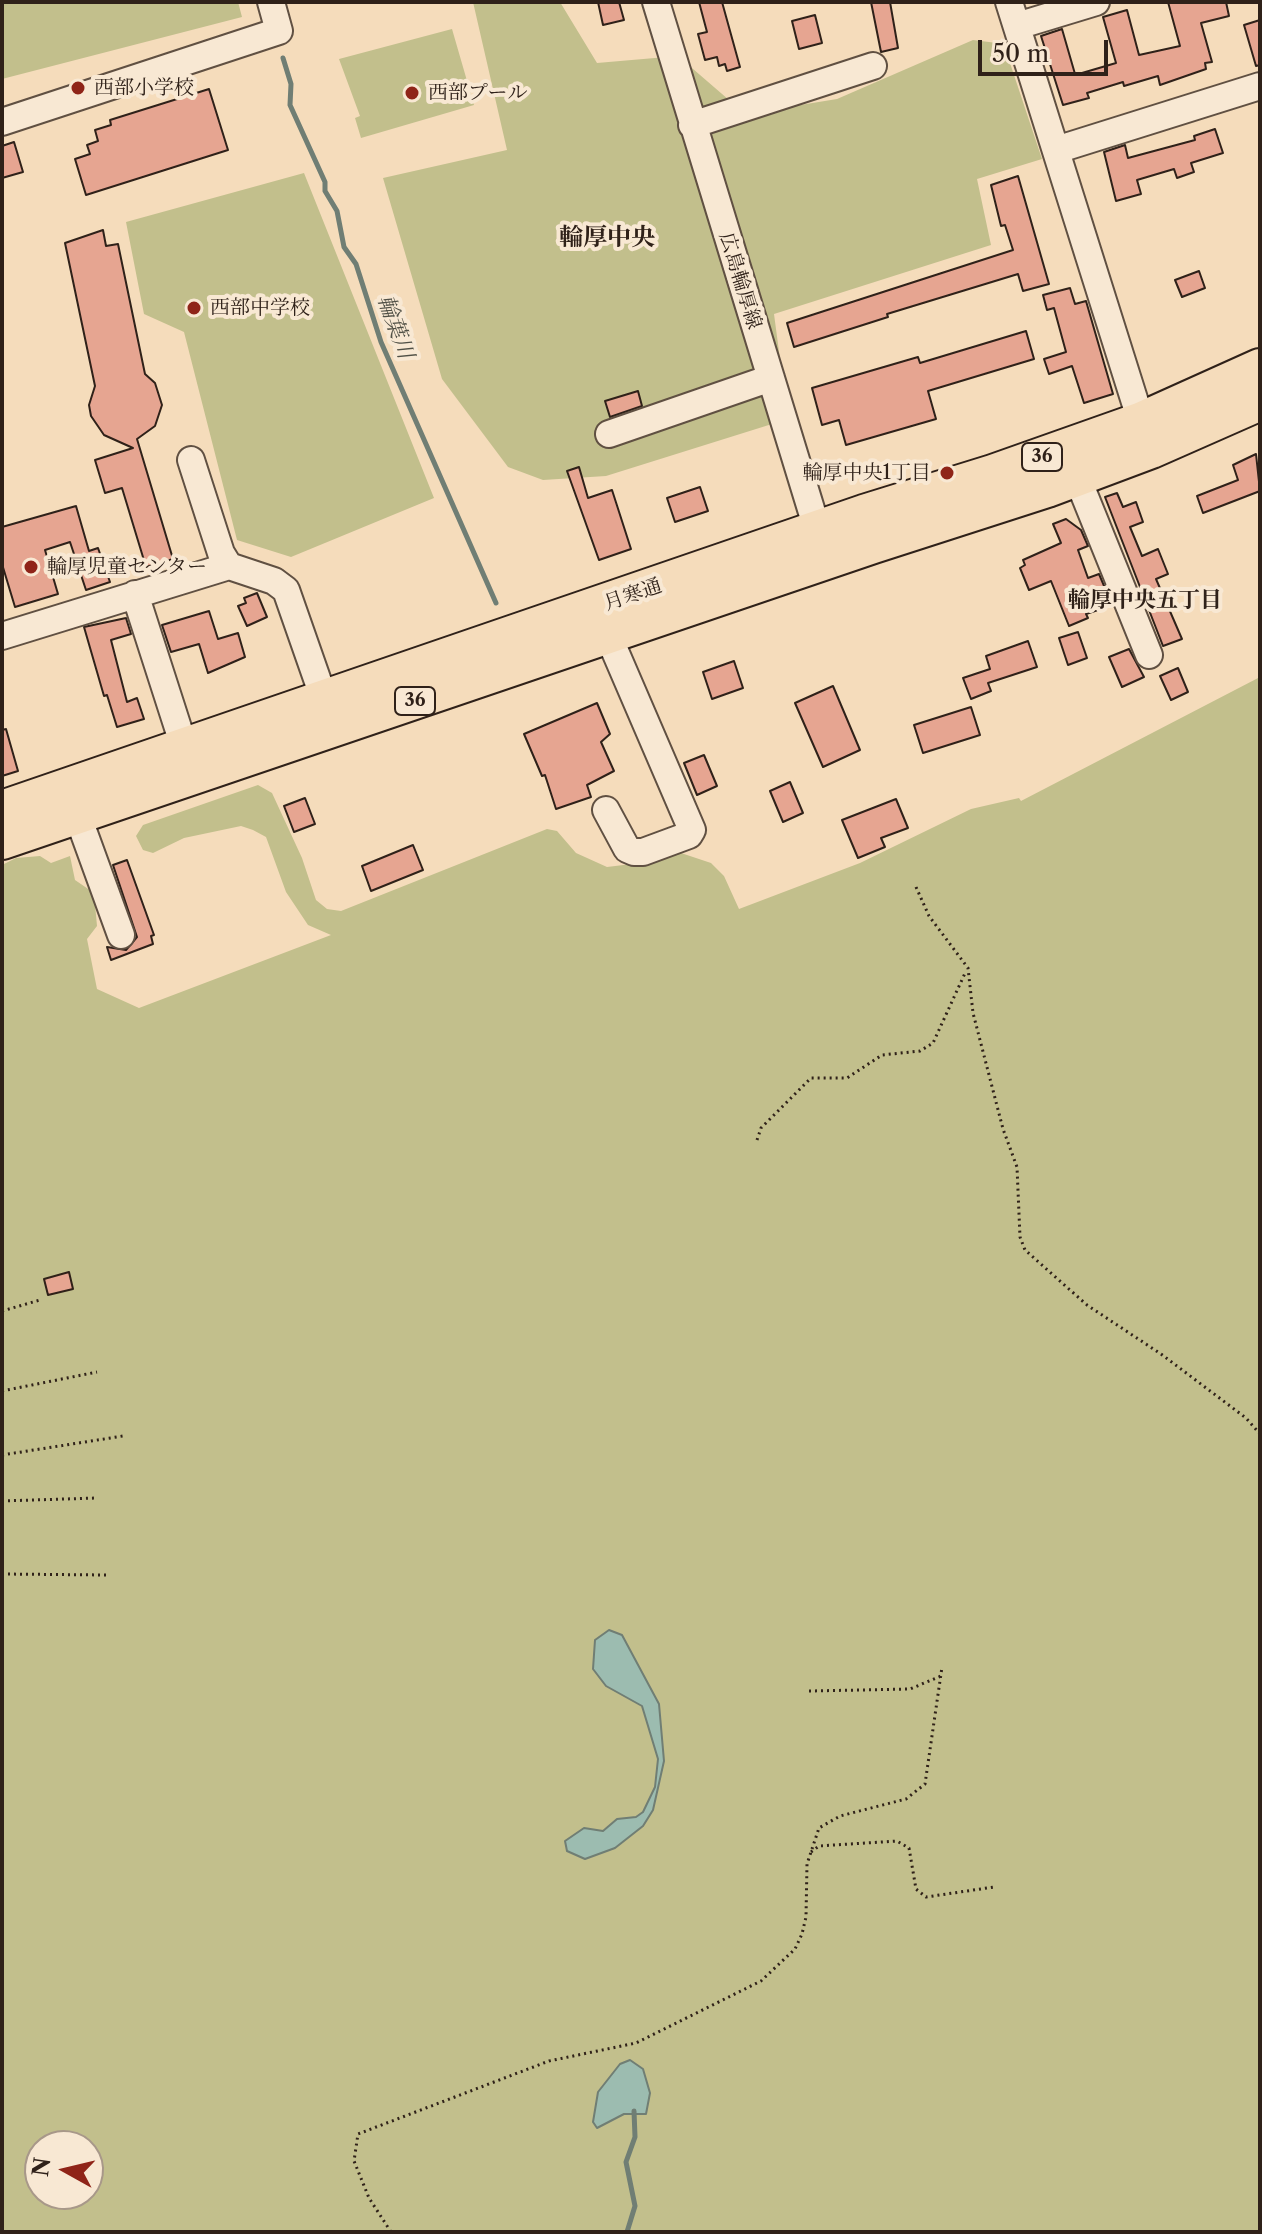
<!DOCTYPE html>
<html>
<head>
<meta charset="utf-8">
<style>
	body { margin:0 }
	#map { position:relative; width:1262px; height:2234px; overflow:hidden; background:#f5dcbb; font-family:"Libre Caslon Text",serif }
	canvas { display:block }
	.frame { position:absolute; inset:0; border:4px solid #2f2119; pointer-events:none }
	.north { position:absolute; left:24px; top:2130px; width:80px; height:80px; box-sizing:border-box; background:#f8e8d3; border:2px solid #a89889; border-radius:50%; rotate:278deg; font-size:22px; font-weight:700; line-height:32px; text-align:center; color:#2f2119 }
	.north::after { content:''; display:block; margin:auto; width:28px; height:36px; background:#8f2418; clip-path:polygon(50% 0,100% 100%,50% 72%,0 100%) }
	.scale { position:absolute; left:978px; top:40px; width:130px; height:36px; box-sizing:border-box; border:4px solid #2f2119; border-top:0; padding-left:10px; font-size:24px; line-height:28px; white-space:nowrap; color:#2f2119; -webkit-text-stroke:6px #f8e8d3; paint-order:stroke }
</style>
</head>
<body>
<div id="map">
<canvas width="1262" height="2234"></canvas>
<div class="frame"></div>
<div class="north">N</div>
<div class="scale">50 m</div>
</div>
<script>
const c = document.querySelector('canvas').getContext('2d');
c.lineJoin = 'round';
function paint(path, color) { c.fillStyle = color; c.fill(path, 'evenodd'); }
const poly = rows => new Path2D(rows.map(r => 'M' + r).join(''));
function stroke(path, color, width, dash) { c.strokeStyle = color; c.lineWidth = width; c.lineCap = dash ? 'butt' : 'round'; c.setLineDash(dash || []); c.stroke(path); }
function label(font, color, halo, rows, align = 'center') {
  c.font = font + ' "Libre Caslon Text","Noto Serif JP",serif'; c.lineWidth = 8; c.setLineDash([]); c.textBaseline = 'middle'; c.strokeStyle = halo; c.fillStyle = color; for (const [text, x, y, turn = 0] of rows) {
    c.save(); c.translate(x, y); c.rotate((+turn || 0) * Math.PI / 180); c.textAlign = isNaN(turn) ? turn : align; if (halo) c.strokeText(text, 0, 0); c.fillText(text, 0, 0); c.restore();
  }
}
paint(poly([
	[2,2,238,2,242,17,2,79],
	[473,2,560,2,597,63,678,56,729,100,782,108,837,99,973,40,997,43,1008,57,1042,159,977,179,991,245,774,314,788,419,606,476,543,480,508,467,442,379,383,178,507,150],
	[452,29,474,105,361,138,355,118,360,116,339,59],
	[304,173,434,498,291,557,237,540,184,332,144,314,126,222],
	[1260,677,1260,2232,2,2232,2,865,16,858,40,856,51,863,70,856,75,880,94,893,97,926,87,939,97,989,139,1008,331,935,308,925,286,892,266,837,253,830,241,826,184,838,153,853,143,850,136,836,143,825,258,785,272,793,302,858,316,900,327,909,341,911,547,829,557,831,576,853,607,867,648,862,678,852,711,863,724,876,739,909,860,863,971,809,1019,798,1021,801],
	[40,2146,88,2146,88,2194,40,2194]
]), '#c2bf8c');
const water = poly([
	[609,1630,622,1635,659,1704,664,1761,653,1810,643,1826,615,1848,585,1859,567,1851,565,1841,584,1828,603,1831,617,1819,636,1817,643,1812,655,1787,658,1759,642,1706,606,1686,593,1669,595,1640,609,1630],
	[630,2060,643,2069,650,2093,646,2114,624,2114,597,2128,593,2122,598,2092,620,2064,630,2060]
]);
paint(water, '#9cbcb0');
stroke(water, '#707e74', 2);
stroke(poly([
	[283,58,291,84,290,105,325,182,325,191,337,211,344,247,356,264,381,342,496,603],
	[627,2232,635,2206,626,2162,635,2137,634,2111]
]), '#707e74', 5);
const building = poly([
	[598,2,619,2,624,20,603,25,598,2],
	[699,2,722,2,740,67,727,71,725,64,719,66,717,57,705,60,698,34,707,32,699,2],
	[871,2,890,2,898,48,881,52,871,2],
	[1168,2,1226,2,1229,16,1201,23,1212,62,1205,63,1206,69,1160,85,1158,76,1124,86,1123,82,1087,93,1089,98,1063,105,1041,36,1062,29,1075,74,1082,73,1116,63,1103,17,1127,10,1139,55,1180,46,1168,2],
	[815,15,822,43,799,49,792,21,815,15],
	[1260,20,1260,65,1256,66,1244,25,1260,20],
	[209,89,228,150,86,195,75,159,90,154,87,145,98,141,95,130,111,125,110,120,209,89],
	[1215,129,1223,153,1191,163,1194,172,1177,178,1174,169,1137,180,1141,194,1116,201,1104,152,1125,145,1128,158,1195,140,1194,136,1215,129],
	[14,142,23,172,2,178,2,146,14,142],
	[1018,176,1049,284,1023,291,1018,274,887,314,888,317,794,347,787,323,1013,250,1005,225,1001,226,991,185,1018,176],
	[103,230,106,246,118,244,145,374,155,383,162,405,155,426,137,439,173,559,146,567,122,488,105,493,95,460,133,448,104,435,91,416,89,405,95,386,65,243,103,230],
	[1199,271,1205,288,1182,297,1175,280,1199,271],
	[1070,288,1075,304,1086,301,1113,394,1084,403,1072,366,1049,374,1044,359,1066,352,1054,308,1047,310,1043,295,1070,288],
	[1026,331,1034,359,928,391,936,419,846,445,839,420,822,425,812,388,918,357,920,363,1026,331],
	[638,391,642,406,610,417,605,401,638,391],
	[1256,454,1260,491,1203,513,1197,496,1238,480,1233,465,1256,454],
	[579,467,588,498,612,490,631,549,599,560,567,471,579,467],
	[700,487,708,511,675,522,667,498,700,487],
	[1117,493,1123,507,1136,502,1143,522,1130,527,1142,556,1158,549,1168,574,1156,579,1182,639,1163,646,1105,497,1117,493],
	[76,506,89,551,98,548,110,582,86,590,70,542,45,550,58,594,15,607,2,564,2,527,76,506],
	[1066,519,1081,530,1088,546,1078,550,1088,578,1099,574,1110,600,1096,605,1098,610,1086,614,1088,618,1069,626,1051,581,1029,590,1020,568,1025,565,1023,560,1061,543,1053,524,1066,519],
	[257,593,267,617,247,626,238,606,246,603,244,598,257,593],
	[209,611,218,639,238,633,245,657,208,673,199,644,171,652,162,625,209,611],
	[126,618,131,634,111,640,127,702,137,698,144,719,117,727,107,695,104,696,84,627,126,618],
	[1078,632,1087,658,1068,665,1059,638,1078,632],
	[1028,641,1037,667,988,683,991,691,971,699,963,678,990,669,986,656,1028,641],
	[1129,649,1144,677,1122,687,1109,657,1129,649],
	[734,661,743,688,712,699,703,672,734,661],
	[1178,668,1188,692,1171,700,1160,676,1178,668],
	[833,686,860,750,823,767,795,703,833,686],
	[597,703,610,734,601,742,614,771,587,785,591,797,556,809,545,775,542,776,524,734,597,703],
	[971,707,980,735,923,753,914,725,971,707],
	[6,729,18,771,2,776,2,730,6,729],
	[704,755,717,786,697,795,684,763,704,755],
	[790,782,803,813,783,822,770,791,790,782],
	[305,798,315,824,294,832,284,806,305,798],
	[896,799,908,828,881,838,885,847,858,858,842,820,896,799],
	[413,845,423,870,371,891,362,866,413,845],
	[127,860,154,935,151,936,153,944,111,960,107,947,126,950,137,937,113,865,127,860],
	[69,1272,73,1289,48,1295,44,1279,69,1272]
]);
paint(building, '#e6a591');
stroke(building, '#2f2119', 2);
const minor = poly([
	[656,2,822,545],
	[1009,2,1146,437],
	[1017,26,1096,2],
	[2,122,279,31,271,2],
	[692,125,873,66],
	[1056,150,1260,86],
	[609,434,771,378],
	[191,460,221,553,229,566,274,581,286,590,329,713],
	[1077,477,1149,655],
	[135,594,189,762],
	[2,636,229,566],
	[606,810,627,849,634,852,643,852,689,835,692,830,608,635],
	[77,814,121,935]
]);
const highway = poly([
	[2,810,864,514,993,474,1140,422,1260,368],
	[2,840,873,544,1047,488,1151,449,1260,401]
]);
stroke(minor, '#605042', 30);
stroke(highway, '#2f2119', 42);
stroke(poly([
	[916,887,929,916,968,968,973,1013,1003,1129,1017,1167,1020,1237,1025,1250,1087,1305,1161,1354,1246,1418,1260,1434],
	[757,1140,761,1128,811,1078,847,1078,882,1055,920,1051,933,1043,966,971],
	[2,1311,40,1300],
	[2,1391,97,1372],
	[2,1455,123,1436],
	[2,1501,96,1498],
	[2,1574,106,1575],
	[809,1691,910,1689,941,1676],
	[811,1852,819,1846,897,1841,909,1848,916,1889,926,1897,994,1887],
	[391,2232,369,2198,354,2161,358,2134,549,2061,636,2043,761,1981,795,1949,802,1934,806,1917,807,1864,819,1828,840,1816,906,1799,925,1784,942,1667]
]), '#2f2119', 3, [2, 4]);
stroke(minor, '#f8e8d3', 26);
stroke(highway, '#f5dcbb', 38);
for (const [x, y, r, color] of [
	[78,88,8,"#8f2418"],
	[412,93,8,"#8f2418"],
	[194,308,8,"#8f2418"],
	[947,473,8,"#8f2418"],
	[31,567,8,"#8f2418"]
]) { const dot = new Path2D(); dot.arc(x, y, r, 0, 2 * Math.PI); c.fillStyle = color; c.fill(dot); stroke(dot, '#f8e8d3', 3); }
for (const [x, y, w] of [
	[1042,457,40],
	[415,701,40]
]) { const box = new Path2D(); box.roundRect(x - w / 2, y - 14, w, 28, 6); c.fillStyle = '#f8e8d3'; c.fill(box); stroke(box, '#2f2119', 2); }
label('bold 18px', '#2f2119', null, [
	["36",1042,457],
	["36",415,701]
]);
label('20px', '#2f2119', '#f8e8d3', [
	["西部小学校",94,88],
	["西部プール",428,93],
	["西部中学校",210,308],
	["輪厚中央1丁目",931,473,"right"],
	["輪厚児童センター",47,567]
], 'left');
label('20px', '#2f2119', '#f8e8d3', [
	["広島輪厚線",740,281,73],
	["月寒通",633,595,-19]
]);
label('italic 22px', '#505046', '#f8e8d3', [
	["輪葉川",395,327,70]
]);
label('bold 22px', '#2f2119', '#f8e8d3', [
	["輪厚中央五丁目",1145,601]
]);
label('bold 24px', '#2f2119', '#f8e8d3', [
	["輪厚中央",607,238]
]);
</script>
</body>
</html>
